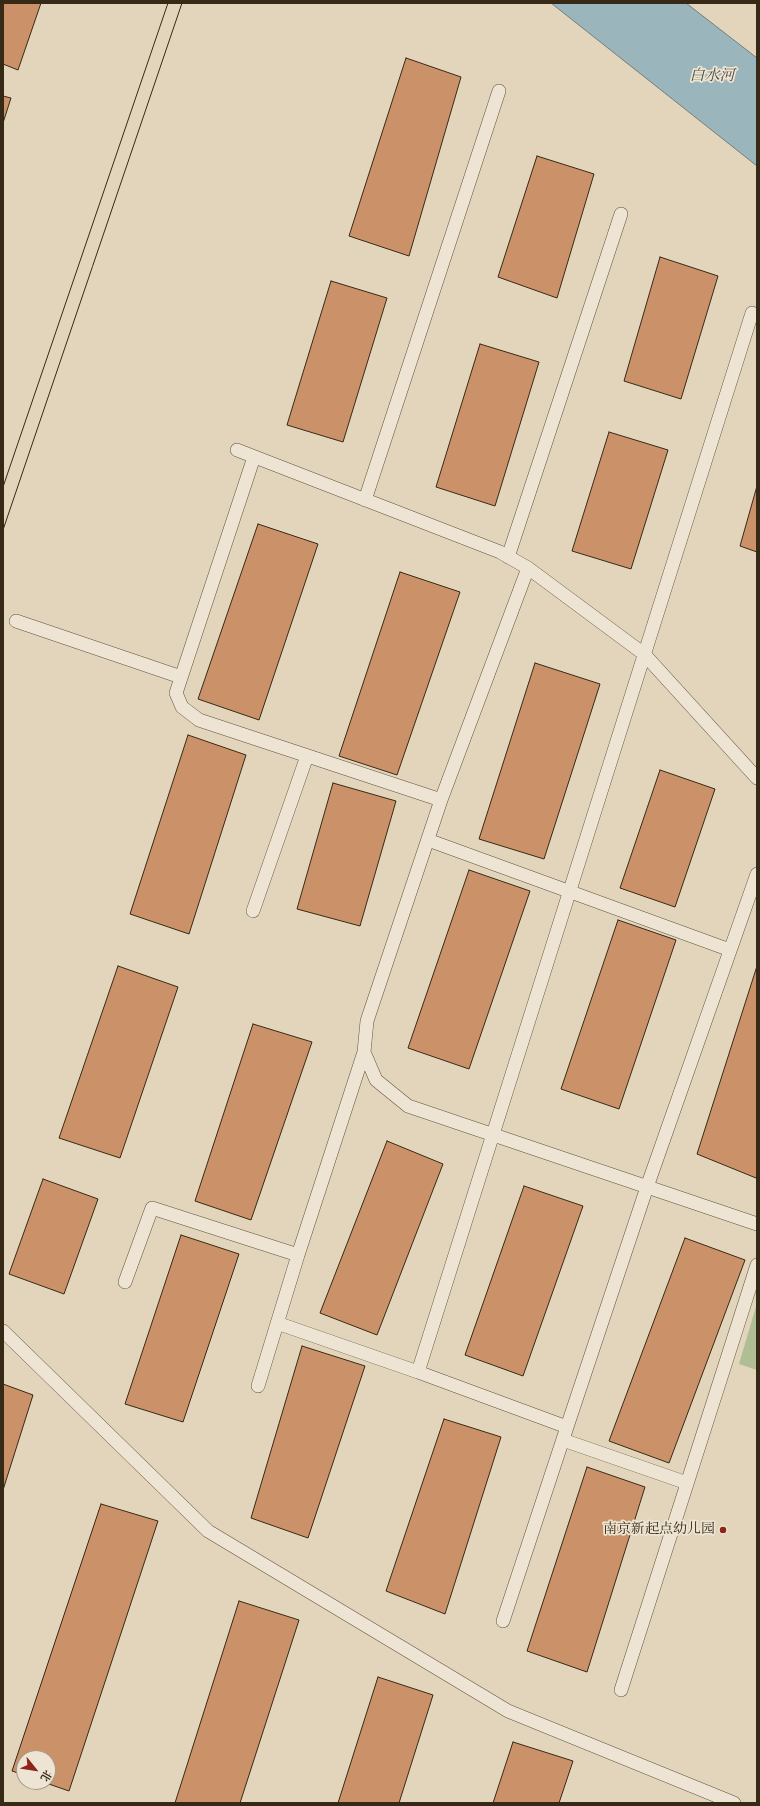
<!DOCTYPE html>
<html>
<head>
<meta charset="utf-8">
<style>
	body { margin:0 }
	#map { position:relative; width:760px; height:1806px; overflow:hidden; background:#e3d5bc; font-family:"IM FELL English","Noto Serif SC",serif }
	canvas { display:block }
	.frame { position:absolute; inset:0; border:4px solid #362915; pointer-events:none }
	.north { position:absolute; left:16px; top:1750px; width:40px; height:40px; box-sizing:border-box; background:#ede4d3; border:1px solid #a49987; border-radius:50%; rotate:120deg; font-size:11px; font-weight:700; line-height:16px; text-align:center; color:#362915 }
	.north::after { content:''; display:block; margin:auto; width:14px; height:18px; background:#8f2418; clip-path:polygon(50% 0,100% 100%,50% 72%,0 100%) }
</style>
</head>
<body>
<div id="map">
<canvas width="760" height="1806"></canvas>
<div class="frame"></div>
<div class="north">北</div>
</div>
<script>
const c = document.querySelector('canvas').getContext('2d');
c.lineJoin = 'round';
function paint(path, color) { c.fillStyle = color; c.fill(path, 'evenodd'); }
const poly = rows => new Path2D(rows.map(r => 'M' + r).join(''));
function stroke(path, color, width, dash) { c.strokeStyle = color; c.lineWidth = width; c.lineCap = dash ? 'butt' : 'round'; c.setLineDash(dash || []); c.stroke(path); }
function label(font, color, halo, rows, align = 'center') {
  c.font = font + ' "IM FELL English","Noto Serif SC",serif'; c.lineWidth = 3.5; c.setLineDash([]); c.textBaseline = 'middle'; c.strokeStyle = halo; c.fillStyle = color; for (const [text, x, y, turn = 0] of rows) {
    c.save(); c.translate(x, y); c.rotate((+turn || 0) * Math.PI / 180); c.textAlign = isNaN(turn) ? turn : align; if (halo) c.strokeText(text, 0, 0); c.fillText(text, 0, 0); c.restore();
  }
}
paint(poly([
	[757,1303,757,1370,739,1364]
]), '#afbe94');
const water = poly([
	[551,3,686,3,757,58,757,166,551,3]
]);
paint(water, '#9bb5bc');
stroke(water, '#737d79', 1);
const building = poly([
	[3,3,41,3,18,70,3,64,3,3],
	[406,58,461,77,409,256,349,236,406,58],
	[3,96,11,98,3,123,3,96],
	[537,156,594,174,557,298,498,277,537,156],
	[660,257,718,276,681,399,624,381,660,257],
	[331,281,387,298,343,442,287,425,331,281],
	[480,344,539,362,495,506,436,487,480,344],
	[609,432,668,450,631,569,572,551,609,432],
	[757,486,757,552,740,546,757,486],
	[258,524,318,544,259,720,198,699,258,524],
	[400,572,460,592,397,775,339,756,400,572],
	[535,663,600,684,544,859,479,839,535,663],
	[188,735,246,755,189,934,130,914,188,735],
	[660,770,715,789,675,907,620,888,660,770],
	[333,783,396,801,360,926,297,909,333,783],
	[469,870,530,891,469,1069,408,1048,469,870],
	[618,920,676,940,619,1109,561,1089,618,920],
	[118,966,178,987,120,1158,59,1138,118,966],
	[757,966,757,1175,756,1178,697,1154,757,966],
	[253,1024,312,1042,251,1220,195,1201,253,1024],
	[387,1141,443,1164,377,1335,320,1313,387,1141],
	[43,1179,98,1199,64,1294,9,1274,43,1179],
	[524,1186,583,1206,523,1376,465,1355,524,1186],
	[181,1235,239,1254,183,1422,125,1404,181,1235],
	[685,1238,745,1260,669,1463,609,1441,685,1238],
	[302,1346,365,1366,308,1538,251,1518,302,1346],
	[3,1384,33,1395,3,1490,3,1384],
	[444,1419,501,1437,445,1614,386,1591,444,1419],
	[587,1467,645,1487,587,1672,527,1651,587,1467],
	[101,1504,158,1521,69,1791,43,1782,48,1782,48,1758,24,1758,24,1775,12,1771,101,1504],
	[239,1601,299,1620,240,1803,175,1803,239,1601],
	[378,1677,433,1695,399,1803,338,1803,378,1677],
	[513,1742,573,1761,559,1803,493,1803,513,1742]
]);
paint(building, '#cb926a');
stroke(building, '#362915', 1);
const service = poly([
	[752,313,418,1372,567,1427,647,1187,757,874],
	[237,450,500,552,528,568,644,654,757,778],
	[254,457,176,693,182,707,199,720,441,800],
	[365,500,499,91],
	[508,557,621,214],
	[528,568,441,800,367,1021,364,1052,376,1080,408,1106,757,1224],
	[16,621,181,677],
	[428,840,730,950],
	[253,911,307,756],
	[125,1282,152,1208,298,1255,364,1052],
	[277,1323,418,1372],
	[3,1331,208,1531,508,1711,734,1803],
	[258,1386,298,1255],
	[563,1440,687,1483],
	[503,1621,567,1427],
	[621,1690,757,1265]
]);
stroke(service, '#61543f', 14);
stroke(service, '#ede4d3', 13);
stroke(poly([
	[3,487,168,3],
	[3,530,182,3]
]), '#362915', 1);
for (const [x, y, r, color] of [
	[723,1530,4,"#8f2418"]
]) { const dot = new Path2D(); dot.arc(x, y, r, 0, 2 * Math.PI); c.fillStyle = color; c.fill(dot); stroke(dot, '#ede4d3', 1.5); }
label('14px', '#362915', '#ede4d3', [
	["南京新起点幼儿园",715,1530]
], 'right');
label('italic 15px', '#4f4c3f', '#ede4d3', [
	["白水河",712,77]
]);
</script>
</body>
</html>
